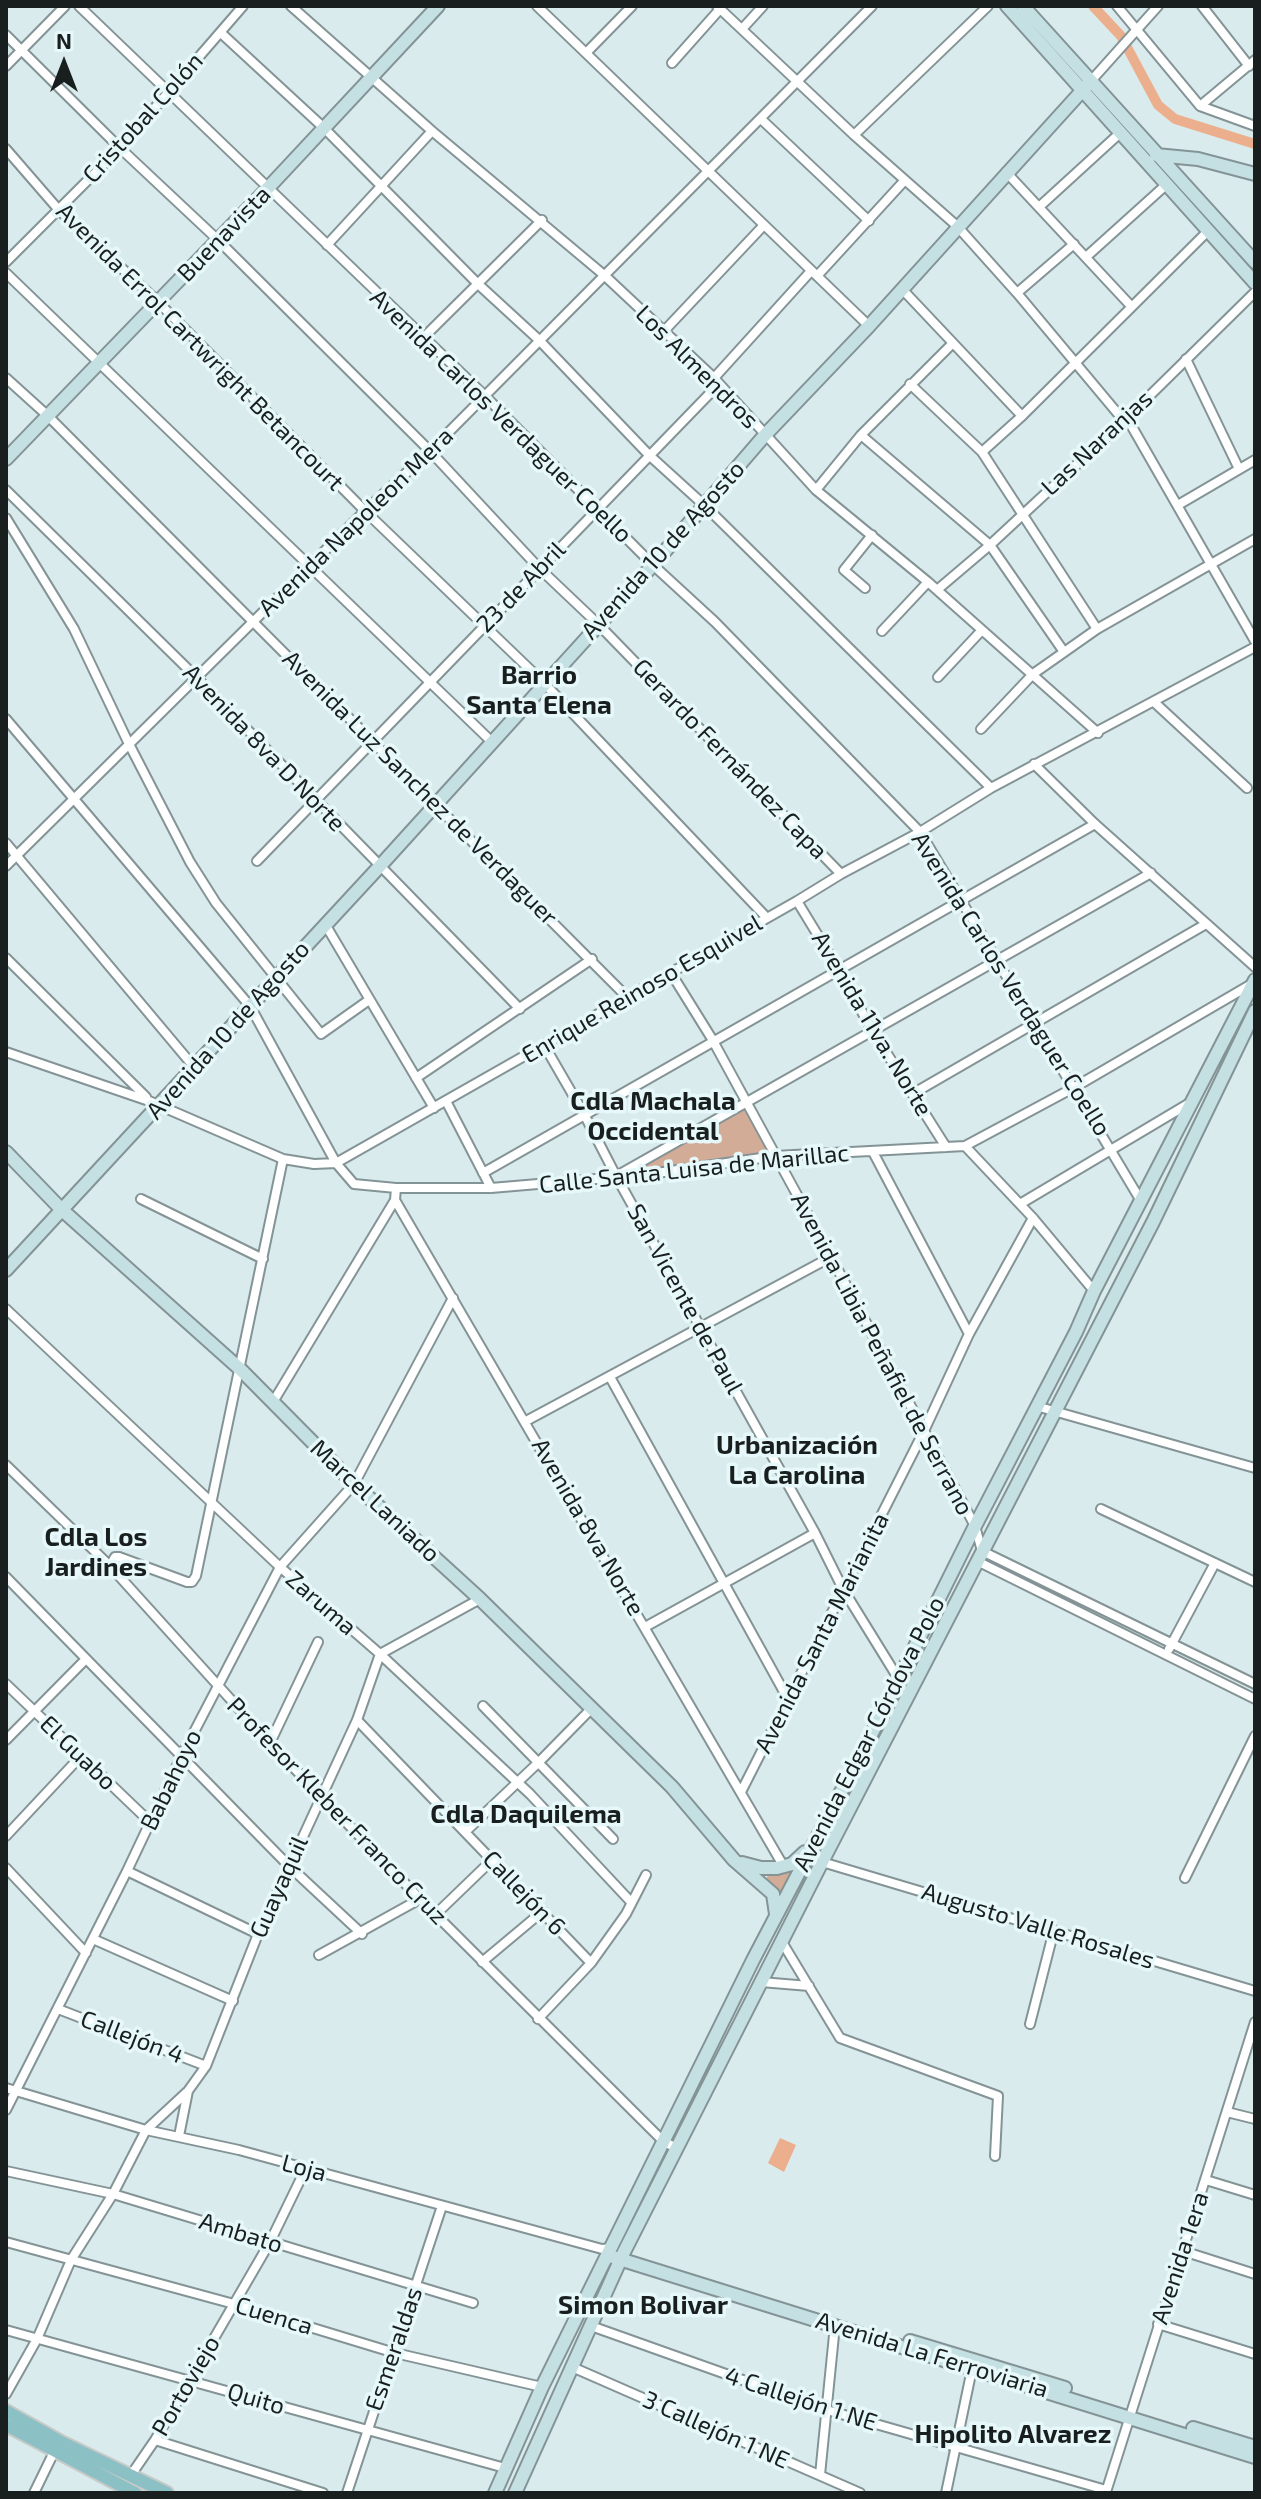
<!DOCTYPE html>
<html>
<head>
<meta charset="utf-8">
<style>
	body { margin:0 }
	#map { position:relative; width:1261px; height:2499px; overflow:hidden; background:#daebed; font-family:"Exo 2",sans-serif }
	canvas { display:block }
	.frame { position:absolute; inset:0; border:8px solid #191f1f; pointer-events:none }
	.north { position:absolute; left:24px; top:24px; width:80px; height:80px; -webkit-text-stroke:6px #e7f8fa; paint-order:stroke; rotate:0deg; font-size:22px; font-weight:700; line-height:32px; text-align:center; color:#191f1f }
	.north::after { content:''; display:block; margin:auto; width:28px; height:36px; background:#191f1f; clip-path:polygon(50% 0,100% 100%,50% 72%,0 100%) }
</style>
</head>
<body>
<div id="map">
<canvas width="1261" height="2499"></canvas>
<div class="frame"></div>
<div class="north">N</div>
</div>
<script>
const c = document.querySelector('canvas').getContext('2d');
c.lineJoin = 'round';
function paint(path, color) { c.fillStyle = color; c.fill(path, 'evenodd'); }
const poly = rows => new Path2D(rows.map(r => 'M' + r).join(''));
function stroke(path, color, width, dash) { c.strokeStyle = color; c.lineWidth = width; c.lineCap = dash ? 'butt' : 'round'; c.setLineDash(dash || []); c.stroke(path); }
function label(font, color, halo, rows, align = 'center') {
  c.font = font + ' "Exo 2",sans-serif'; c.lineWidth = 7; c.setLineDash([]); c.textBaseline = 'middle'; c.strokeStyle = halo; c.fillStyle = color; for (const [text, x, y, turn = 0] of rows) {
    c.save(); c.translate(x, y); c.rotate((+turn || 0) * Math.PI / 180); c.textAlign = isNaN(turn) ? turn : align; if (halo) c.strokeText(text, 0, 0); c.fillText(text, 0, 0); c.restore();
  }
}
paint(poly([
	[749,1104,781,1161,621,1177],
	[797,1870,781,1902,766,1880,768,1875]
]), '#d3ac97');
paint(poly([
	[780,2138,796,2145,784,2172,768,2163]
]), '#ecaf8d');
stroke(poly([
	[1093,6,1121,36,1158,105,1175,119,1255,144]
]), '#ecaf8d', 10);
const street = poly([
	[79,6,485,396,653,565,715,622,920,832,1141,1201],
	[291,6,432,131,604,275,714,378,816,490,928,582,1098,733],
	[537,6,869,326],
	[717,6,854,135,957,226,1017,293,1124,421],
	[1117,6,1200,106,1255,126],
	[1202,6,1249,66],
	[742,29,763,6],
	[221,33,324,128,478,284,539,340,649,455,704,505,991,788],
	[6,35,120,148,218,240,430,451,539,568,598,624,841,874],
	[586,53,632,6],
	[672,63,720,9],
	[6,66,65,6],
	[1090,82,1158,6],
	[1200,106,1255,60],
	[761,119,869,221],
	[854,135,988,6],
	[6,149,58,209,158,302,365,511,544,683,767,918],
	[1006,172,1131,306],
	[1039,207,1120,133],
	[327,245,432,131],
	[1086,257,1167,184],
	[6,262,120,148,243,6],
	[6,273,492,742],
	[817,276,905,180],
	[902,289,1022,416],
	[1017,293,1074,244],
	[665,330,764,225],
	[423,338,542,220],
	[1186,359,1239,469],
	[6,378,48,416,628,998],
	[714,378,811,271],
	[910,384,982,452,1097,629],
	[1127,418,1255,641],
	[861,435,990,545,1064,652],
	[982,452,1022,416,1207,232],
	[6,490,196,677,520,1009],
	[816,490,861,435,953,343],
	[1178,505,1255,460],
	[6,518,74,629,128,742,190,862,216,903,321,1034,369,1000],
	[865,588,844,570,872,535],
	[937,590,990,545,1127,418,1255,292],
	[882,631,928,582],
	[938,677,982,630],
	[1154,702,1247,788],
	[6,719,250,1006,336,1163,354,1184,396,1188,491,1188,643,1175,775,1156,965,1146,1075,1087,1250,985],
	[981,729,1033,674,1097,629,1255,539],
	[1034,764,1095,824,1255,967],
	[6,843,194,1067],
	[257,861,719,384],
	[6,866,365,511,430,451,872,6],
	[797,901,839,970,872,1030,946,1147],
	[325,924,434,1108],
	[6,958,146,1097],
	[671,973,712,1039,831,1257,975,1526,982,1551,1255,1684],
	[544,1045,584,1114,616,1176,815,1533,843,1589,898,1678],
	[6,1052,149,1101,283,1159,314,1164,336,1163,797,901,841,874,920,832,991,788,1255,647],
	[416,1078,592,959],
	[914,1093,1206,924],
	[446,1101,491,1188],
	[965,1146,1033,1218,1094,1291],
	[873,1152,969,1334],
	[483,1173,1095,824],
	[620,1174,1151,873],
	[396,1188,395,1200,784,1867],
	[141,1199,263,1259],
	[1020,1204,1188,1104],
	[6,1309,280,1567,380,1654,530,1794,631,1902],
	[610,1377,788,1699],
	[273,1402,395,1200],
	[1036,1406,1255,1468],
	[526,1421,831,1257],
	[6,1465,110,1566,270,1743,420,1899,664,2142,677,2148],
	[1101,1509,1255,1582],
	[977,1561,1255,1699],
	[110,1566,115,1557,119,1557,187,1582,192,1582,196,1576,283,1159],
	[6,1577,288,1865,362,1934],
	[645,1627,815,1533],
	[1169,1649,1215,1563],
	[6,1684,150,1822],
	[483,1706,613,1839],
	[357,1720,591,1963],
	[6,1740,85,1660],
	[270,1743,318,1642],
	[741,1792,924,1431,969,1334,1033,1218],
	[465,1832,539,1762,591,1709],
	[6,1836,80,1757],
	[822,1862,1255,1991],
	[6,1868,86,1953],
	[127,1871,258,1934],
	[1185,1878,1255,1736],
	[435,1915,492,1860],
	[93,1939,233,2001],
	[782,1942,840,2038,998,2096,995,2156],
	[319,1955,420,1899],
	[482,1962,543,1911],
	[761,1982,809,1986],
	[58,2009,206,2066],
	[538,2019,591,1963,626,1914,646,1875],
	[1030,2024,1054,1930],
	[6,2088,146,2130,239,2150,602,2249,612,2248],
	[6,2110,127,1871,181,1757,280,1567,354,1484,453,1298],
	[1227,2112,1255,2119],
	[179,2136,188,2091,206,2066,258,1934,357,1720,380,1654,480,1599],
	[6,2171,113,2194,473,2303],
	[1206,2180,1255,2195],
	[6,2242,234,2304,395,2353,542,2387],
	[1183,2251,1255,2274],
	[1158,2324,1255,2354],
	[591,2326,827,2410,1106,2490],
	[6,2330,505,2468],
	[572,2367,860,2493],
	[6,2394,37,2339,71,2260,113,2194,146,2130,187,2092],
	[155,2440,323,2493],
	[131,2475,155,2440,270,2242,306,2168],
	[820,2475,835,2325],
	[1106,2492,1255,2022],
	[34,2493,54,2452],
	[347,2493,442,2206],
	[946,2493,972,2369]
]);
const secondary = poly([
	[1007,6,1255,283],
	[1023,6,1255,262],
	[1156,155,1198,159,1255,174],
	[6,459,268,188,438,6],
	[6,1152,61,1209,240,1369,354,1484,480,1599,672,1787,734,1860,773,1894,776,1914],
	[6,1270,380,866,653,565,765,435,869,326,1090,82],
	[742,1863,761,1868,777,1868,792,1864,805,1852],
	[613,2257,1255,2457],
	[910,2341,1065,2388],
	[1193,2428,1255,2447],
	[495,2493,542,2387,753,1960,872,1733,975,1526,1076,1332,1094,1291,1255,980],
	[515,2493,624,2252,822,1862,1153,1222,1255,1011]
]);
const primary = poly([
	[6,2411,63,2443,167,2493],
	[6,2425,135,2493]
]);
stroke(street, '#849496', 12);
stroke(secondary, '#849496', 16);
stroke(primary, '#c8c9c9', 16);
stroke(street, '#fff', 8);
stroke(secondary, '#c5e0e2', 12);
stroke(primary, '#8bc0c5', 12);
label('24px', '#191f1f', '#e7f8fa', [
	["Cristobal Colón",143,118,-48],
	["Buenavista",224,234,-46],
	["Avenida Errol Cartwright Betancourt",200,347,45],
	["Los Almendros",697,367,45],
	["Avenida Carlos Verdaguer Coello",501,416,44],
	["Las Naranjas",1097,443,-43],
	["Avenida Napoleon Mera",356,522,-44],
	["Avenida 10 de Agosto",663,550,-48],
	["23 de Abril",521,587,-46],
	["Avenida 8va D Norte",264,748,46],
	["Gerardo Fernández Capa",730,759,46],
	["Avenida Luz Sanchez de Verdaguer",420,788,45],
	["Avenida Carlos Verdaguer Coello",1011,984,58],
	["Enrique Reinoso Esquivel",642,989,-30],
	["Avenida 11va. Norte",872,1024,59],
	["Avenida 10 de Agosto",228,1030,-48],
	["Calle Santa Luisa de Marillac",694,1169,-6],
	["San Vicente de Paul",685,1299,61],
	["Avenida Libia Peñafiel de Serrano",882,1354,62],
	["Marcel Laniado",375,1501,43],
	["Avenida 8va Norte",588,1527,60],
	["Zaruma",321,1603,41],
	["Avenida Santa Marianita",822,1633,-63],
	["Avenida Edgar Córdova Polo",869,1734,-63],
	["El Guabo",78,1753,44],
	["Babahoyo",171,1780,-64],
	["Profesor Kleber Franco Cruz",337,1811,46],
	["Guayaquil",279,1887,-66],
	["Callejón 6",524,1893,46],
	["Augusto Valle Rosales",1038,1926,17],
	["Callejón 4",132,2037,21],
	["Loja",304,2168,15],
	["Ambato",241,2233,17],
	["Avenida 1era",1180,2258,-72],
	["Cuenca",274,2316,17],
	["Esmeraldas",394,2349,-71],
	["Avenida La Ferroviaria",932,2355,17],
	["Portoviejo",186,2386,-60],
	["Quito",256,2399,16],
	["4 Callejón 1 NE",801,2399,18],
	["3 Callejón 1 NE",716,2430,24]
]);
label('bold 26px', '#191f1f', '#e7f8fa', [
	["Barrio",539,675],
	["Santa Elena",539,705],
	["Cdla Machala",653,1101],
	["Occidental",653,1131],
	["Urbanización",797,1445],
	["La Carolina",797,1475],
	["Cdla Los",96,1537],
	["Jardines",96,1567],
	["Cdla Daquilema",526,1814],
	["Simon Bolivar",643,2305],
	["Hipolito Alvarez",1013,2434]
]);
</script>
</body>
</html>
